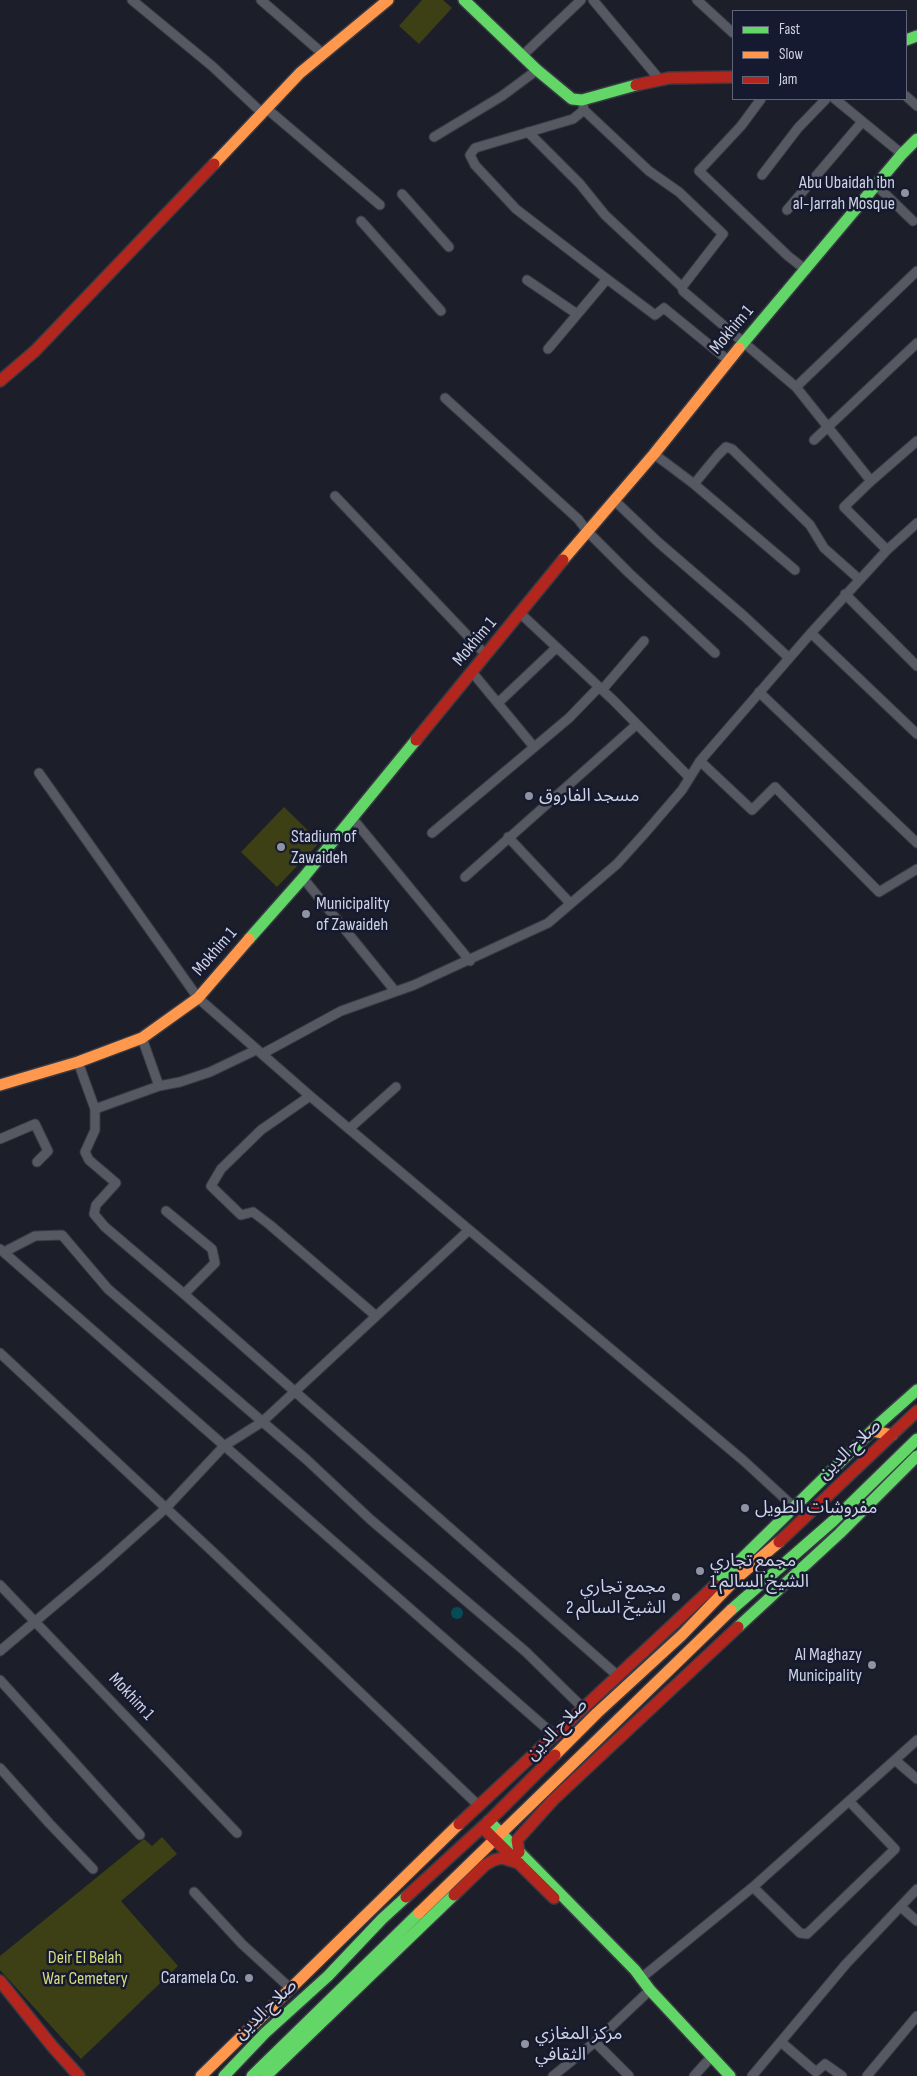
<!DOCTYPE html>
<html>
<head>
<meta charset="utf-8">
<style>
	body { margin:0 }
	#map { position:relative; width:917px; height:2076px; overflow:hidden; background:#1c1e2a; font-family:"Sofia Sans Condensed",sans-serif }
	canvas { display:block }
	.legend { position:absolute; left:732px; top:10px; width:175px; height:90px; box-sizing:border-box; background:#161a30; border:1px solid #606477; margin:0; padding:6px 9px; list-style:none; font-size:15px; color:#ced2e1 }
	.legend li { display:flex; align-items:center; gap:10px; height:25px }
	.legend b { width:25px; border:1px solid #606477 }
</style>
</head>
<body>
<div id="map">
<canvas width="917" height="2076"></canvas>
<ul class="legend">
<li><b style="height:6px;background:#63d668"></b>Fast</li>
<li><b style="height:6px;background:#ff974d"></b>Slow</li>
<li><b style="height:6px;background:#b3261e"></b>Jam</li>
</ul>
</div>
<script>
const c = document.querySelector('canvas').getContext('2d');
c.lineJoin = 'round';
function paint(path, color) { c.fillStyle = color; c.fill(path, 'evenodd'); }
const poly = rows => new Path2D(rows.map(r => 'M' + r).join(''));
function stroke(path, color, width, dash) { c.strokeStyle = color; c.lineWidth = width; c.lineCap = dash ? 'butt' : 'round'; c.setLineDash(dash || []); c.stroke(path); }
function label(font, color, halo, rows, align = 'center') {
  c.font = font + ' "Sofia Sans Condensed","Noto Sans Arabic",sans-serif'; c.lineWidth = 5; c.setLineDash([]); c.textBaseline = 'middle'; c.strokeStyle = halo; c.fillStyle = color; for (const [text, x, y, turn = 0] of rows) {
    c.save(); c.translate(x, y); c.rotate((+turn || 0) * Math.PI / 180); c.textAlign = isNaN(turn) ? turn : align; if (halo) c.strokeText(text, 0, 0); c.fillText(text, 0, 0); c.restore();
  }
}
paint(poly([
	[422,0,443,0,452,8,419,44,399,26],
	[284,807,320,842,277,887,241,852],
	[162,1837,177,1854,121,1901,178,1966,81,2059,0,1970,0,1956,144,1839,152,1846]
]), '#3d4015');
paint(poly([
	'451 1613a6 6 0 1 1 12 0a6 6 0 1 1-12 0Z'
]), '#044c58');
const street = poly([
	[132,0,212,66,261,112],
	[261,0,322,53],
	[593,0,660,80],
	[697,0,733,33],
	[523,55,581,0],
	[906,96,917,106],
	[761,99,741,126,699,171,788,256,806,270],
	[835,99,902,154],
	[582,100,584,110,573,119,475,148,470,155,475,165,516,209,607,279,655,315,664,308,729,361],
	[266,108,380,205],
	[584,110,649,171,679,192,723,234,682,287],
	[434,137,502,96,537,70],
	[762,175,798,128,826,99],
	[877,186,913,221],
	[402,194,449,247],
	[787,210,862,122],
	[361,221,441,311],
	[527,280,577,314],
	[548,349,607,279],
	[796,387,917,271],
	[445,398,578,519,588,532,629,573,715,653],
	[814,440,917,343],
	[654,454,694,484,795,570],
	[871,481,917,441],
	[694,484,718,455,726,447,732,449,810,525,824,548,859,579],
	[335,496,486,655],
	[614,500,658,542,745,617,789,658],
	[887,550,917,523],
	[845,594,917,666],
	[521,614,613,700,689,777],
	[811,633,917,734],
	[472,672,534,747],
	[602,690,644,641],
	[759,692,917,843],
	[498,703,556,648],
	[700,761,752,810,775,787,879,892,917,869],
	[39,773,198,998,310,1096,744,1461,795,1508],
	[353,819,470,961],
	[432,833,569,718,599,687],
	[508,837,570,903],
	[465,877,636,725],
	[303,878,395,991],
	[262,1054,341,1011,414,985,548,923,617,864,645,833,682,790,700,761,811,633,887,550,844,507,871,481,796,387,683,291,682,287,605,215,580,184,528,132],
	[78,1062,95,1109,95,1130,85,1152,89,1160,116,1183,96,1205,94,1214,105,1227,184,1294,618,1676],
	[159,1086,180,1082,210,1072,256,1050],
	[310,1096,261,1130,221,1169,211,1186,241,1215,253,1212,270,1225,376,1316],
	[95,1109,159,1086,142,1038],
	[349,1129,396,1087],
	[0,1139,35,1124,48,1151,37,1162],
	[166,1211,212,1249,215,1263,184,1294],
	[0,1249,554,1735],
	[4,1252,35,1236,62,1235,108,1289,307,1460,371,1520,526,1652,583,1708],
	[0,1353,213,1552,478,1805],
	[0,1585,237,1833],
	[0,1651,101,1566,166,1508,224,1446,262,1422,469,1230],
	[0,1680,140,1835],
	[895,1760,917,1779],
	[0,1768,49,1823,93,1869],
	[753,1887,800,1933,807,1934,895,1849,849,1801],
	[194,1892,242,1944,290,1988],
	[901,1907,917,1921],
	[640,1979,753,1887,917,1740],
	[595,2042,629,2076],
	[781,2042,816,2072,825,2064,842,2076],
	[553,2076,595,2042,650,1990],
	[694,2076,712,2056],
	[752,2076,846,1964,917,1889],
	[867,2076,917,2016]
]);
const fast = poly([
	[464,0,537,70,572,99,582,100,636,85],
	[906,40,917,36],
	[739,348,902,154,917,139],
	[249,939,303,878,416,740],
	[715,1585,881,1422,917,1390],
	[731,1610,833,1521,917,1439],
	[738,1627,840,1533,917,1456],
	[489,1821,635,1970,650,1990,730,2076],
	[224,2076,265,2033,328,1976,382,1919,406,1897],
	[252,2076,419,1913],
	[266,2076,454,1895]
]);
const slow = poly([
	[214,164,300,73,388,0],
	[563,560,654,454,739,348],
	[0,1085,78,1062,142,1038,198,998,249,939],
	[873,1431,892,1435],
	[555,1755,597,1713,682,1635,738,1577,779,1542],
	[419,1913,731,1610],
	[201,2076,459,1824]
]);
const jam = poly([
	[636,85,669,78,733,77],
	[0,381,35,351,214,164],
	[416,740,563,560],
	[779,1542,917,1411],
	[459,1824,715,1585],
	[482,1827,554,1898],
	[519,1852,517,1840,553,1800,738,1627],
	[454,1895,485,1865,494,1860,502,1858,519,1863],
	[406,1897,489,1821,555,1755],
	[0,1981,52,2046,79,2076]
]);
stroke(street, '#383a43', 11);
stroke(fast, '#383a43', 14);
stroke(slow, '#383a43', 14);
stroke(jam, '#383a43', 14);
stroke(street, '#575962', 9);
stroke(fast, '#63d668', 11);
stroke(slow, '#ff974d', 11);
stroke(jam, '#b3261e', 11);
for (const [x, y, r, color] of [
	[905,193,5,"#9093a1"],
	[529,796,5,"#9093a1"],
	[281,847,5,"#9093a1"],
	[306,914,5,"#9093a1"],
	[745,1508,5,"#9093a1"],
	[700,1571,5,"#9093a1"],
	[676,1597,5,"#9093a1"],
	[872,1665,5,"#9093a1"],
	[249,1978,5,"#9093a1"],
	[525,2044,5,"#9093a1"]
]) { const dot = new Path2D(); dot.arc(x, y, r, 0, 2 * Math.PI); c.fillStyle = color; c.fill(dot); stroke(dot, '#161a30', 2); }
label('18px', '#ced2e1', '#161a30', [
	["Abu Ubaidah ibn",895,183,"right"],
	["al-Jarrah Mosque",895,204,"right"],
	["مسجد الفاروق",539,796],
	["Stadium of",291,837],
	["Zawaideh",291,858],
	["Municipality",316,904],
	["of Zawaideh",316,925],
	["مفروشات الطويل",755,1508],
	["مجمع تجاري",710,1561],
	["الشيخ السالم 1",710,1582],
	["مجمع تجاري",666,1587,"right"],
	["الشيخ السالم 2",666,1608,"right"],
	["Al Maghazy",862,1655,"right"],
	["Municipality",862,1676,"right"],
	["Caramela Co.",239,1978,"right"],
	["مركز المغازي",535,2034],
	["الثقافي",535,2055]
], 'left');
label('18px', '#ced2e1', '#161a30', [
	["Mokhim 1",732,330,-50],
	["Mokhim 1",475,642,-50],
	["Mokhim 1",215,952,-49],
	["صلاح الدين",850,1450,-43],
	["Mokhim 1",131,1697,47],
	["صلاح الدين",557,1730,-45],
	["صلاح الدين",266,2010,-43]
]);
label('18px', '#d5db7f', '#161a30', [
	["Deir El Belah",85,1958],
	["War Cemetery",85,1979]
]);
</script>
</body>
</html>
